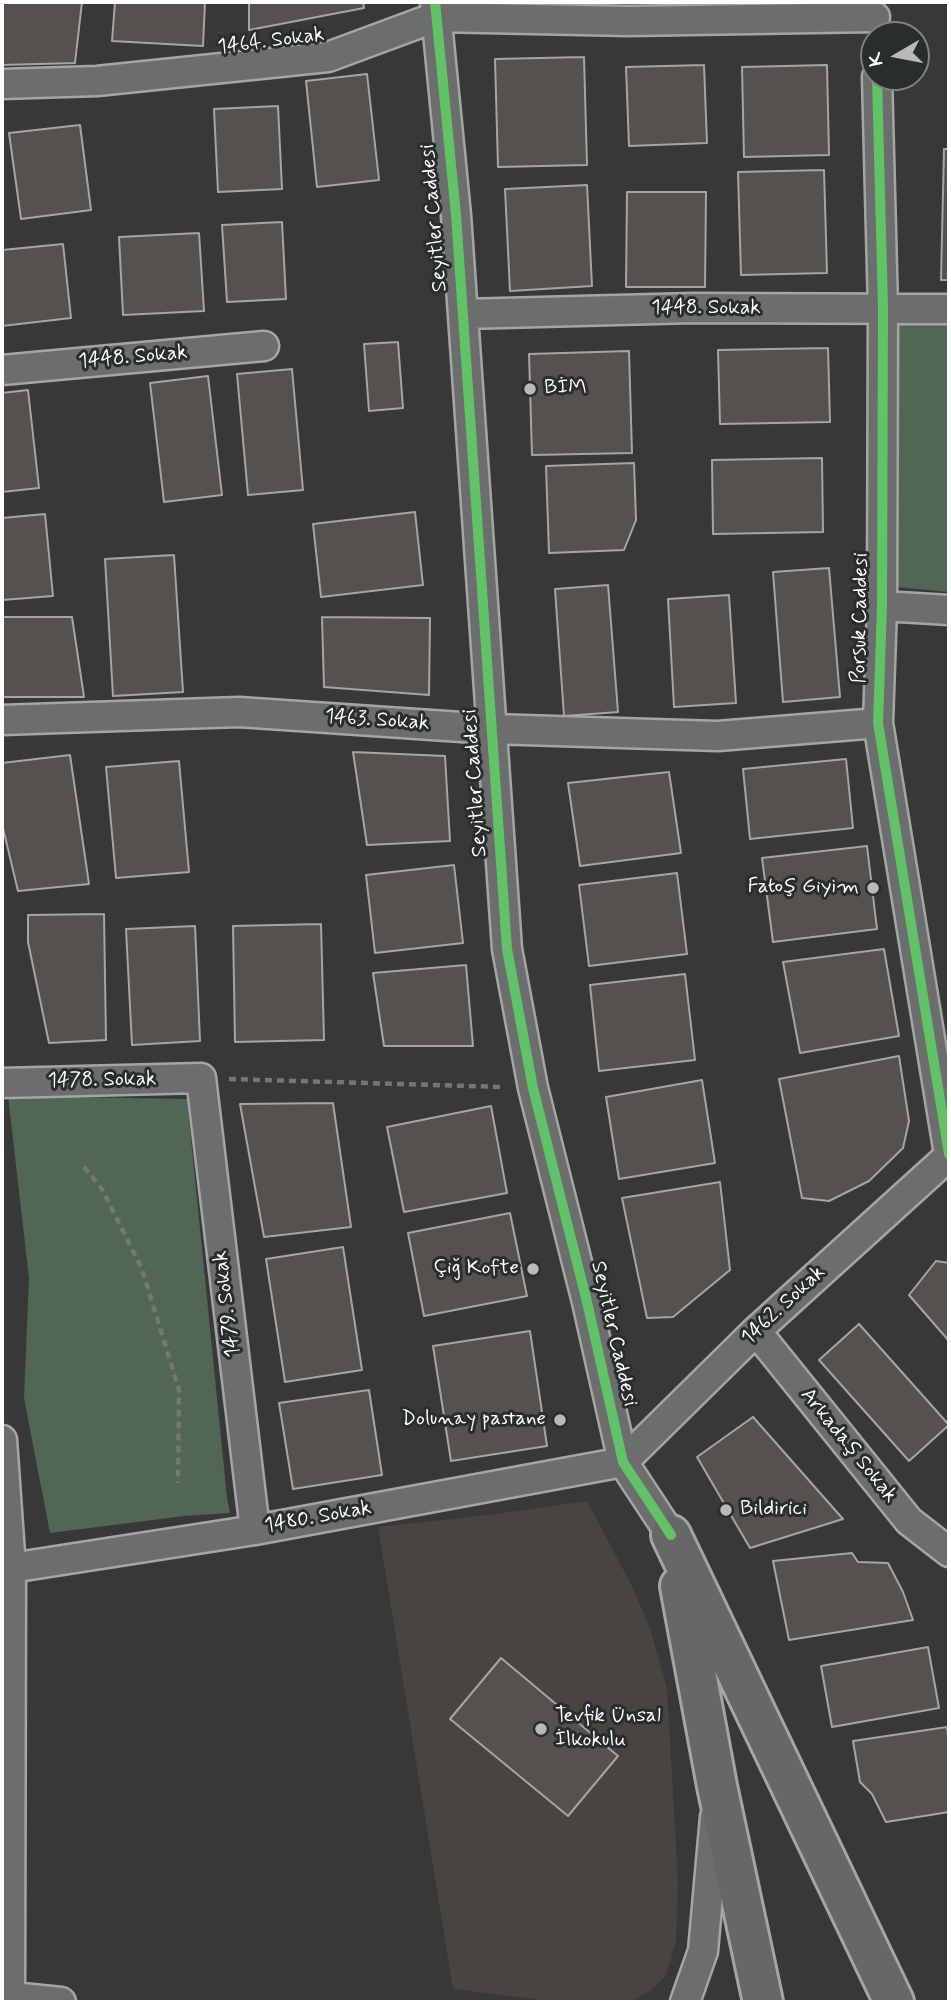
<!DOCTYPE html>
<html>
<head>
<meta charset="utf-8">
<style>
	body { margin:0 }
	#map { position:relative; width:951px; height:2004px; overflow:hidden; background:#383838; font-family:Mynerve,sans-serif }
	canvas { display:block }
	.frame { position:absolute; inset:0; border:4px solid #fff; pointer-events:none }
	.north { position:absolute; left:860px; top:21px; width:70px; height:70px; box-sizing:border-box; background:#2a2d2e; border:2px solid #7f8182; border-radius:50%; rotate:260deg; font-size:19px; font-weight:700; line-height:28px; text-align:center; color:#fff }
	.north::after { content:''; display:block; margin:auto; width:24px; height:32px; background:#b9b9b9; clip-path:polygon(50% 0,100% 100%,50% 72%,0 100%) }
</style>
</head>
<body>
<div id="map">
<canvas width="951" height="2004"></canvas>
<div class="frame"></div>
<div class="north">K</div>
</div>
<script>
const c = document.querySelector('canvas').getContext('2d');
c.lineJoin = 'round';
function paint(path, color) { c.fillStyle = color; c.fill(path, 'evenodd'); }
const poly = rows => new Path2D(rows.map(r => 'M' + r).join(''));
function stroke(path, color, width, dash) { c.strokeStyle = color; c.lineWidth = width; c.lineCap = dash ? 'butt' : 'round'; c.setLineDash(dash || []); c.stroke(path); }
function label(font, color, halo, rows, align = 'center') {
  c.font = font + ' Mynerve,sans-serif'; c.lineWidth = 6; c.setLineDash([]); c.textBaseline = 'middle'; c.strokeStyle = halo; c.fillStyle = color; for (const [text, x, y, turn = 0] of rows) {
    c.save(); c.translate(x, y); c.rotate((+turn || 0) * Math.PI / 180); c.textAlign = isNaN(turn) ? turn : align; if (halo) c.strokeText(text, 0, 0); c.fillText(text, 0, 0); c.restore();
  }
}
paint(poly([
	[587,1501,633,1588,651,1631,667,1688,678,1882,676,1941,670,1963,665,1977,651,1990,631,2002,558,2002,453,1989,378,1527,496,1514]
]), '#484440');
paint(poly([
	[886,323,949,323,949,592,885,586],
	[8,1096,187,1099,227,1498,230,1513,184,1516,50,1533,24,1398,29,1278]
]), '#526655');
const building = poly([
	[2,2,82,2,75,63,2,65,2,2],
	[115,2,205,2,203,46,112,41,115,2],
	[249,2,363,2,364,8,249,30,249,2],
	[584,57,587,165,498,167,495,59,584,57],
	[704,65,707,143,629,146,626,67,704,65],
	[827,65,829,155,744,157,742,67,827,65],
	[367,74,379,180,317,187,306,81,367,74],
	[278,106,282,189,218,192,214,109,278,106],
	[80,125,91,210,21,219,9,133,80,125],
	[944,149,949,149,949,280,941,280,944,149],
	[824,170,827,273,741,275,738,172,824,170],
	[587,185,592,286,510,291,505,189,587,185],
	[627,192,706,192,705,287,626,287,627,192],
	[282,222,286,299,227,302,222,225,282,222],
	[199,233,204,311,123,315,119,237,199,233],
	[63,244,71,318,2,326,2,250,63,244],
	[398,342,403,408,369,411,364,344,398,342],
	[828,348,830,422,720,424,718,350,828,348],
	[629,351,632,453,532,455,529,354,629,351],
	[292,369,303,490,248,495,237,374,292,369],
	[208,376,222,495,164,502,150,383,208,376],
	[28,390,39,488,2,492,2,393,28,390],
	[822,458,823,532,713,534,712,460,822,458],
	[634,463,636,520,624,550,549,553,546,466,634,463],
	[415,512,423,585,321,597,313,524,415,512],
	[45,514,53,596,2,600,2,518,45,514],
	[174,555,183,692,113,696,105,559,174,555],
	[829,568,840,697,783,702,773,572,829,568],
	[608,585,618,712,564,716,555,589,608,585],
	[729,595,736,703,674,707,668,599,729,595],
	[2,617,72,617,84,697,2,697,2,617],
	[322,617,430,618,429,695,324,687,322,617],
	[353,752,445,756,450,841,367,845,353,752],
	[70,755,89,884,18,891,2,824,2,763,70,755],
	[846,759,853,828,750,839,743,769,846,759],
	[179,761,189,872,116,878,106,767,179,761],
	[669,772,681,853,580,866,568,783,669,772],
	[867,846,877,929,773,942,762,858,867,846],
	[454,865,463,943,375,953,366,875,454,865],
	[677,873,687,954,589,966,579,885,677,873],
	[104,914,106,1040,49,1043,28,942,28,915,104,914],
	[321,924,324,1040,235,1042,233,926,321,924],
	[195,926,200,1041,132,1045,126,929,195,926],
	[884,949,899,1036,800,1053,783,962,884,949],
	[466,965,473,1046,384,1046,373,973,466,965],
	[685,974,695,1060,599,1071,590,985,685,974],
	[899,1056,909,1121,903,1148,869,1181,829,1201,802,1198,779,1079,899,1056],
	[702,1080,715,1163,619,1179,606,1097,702,1080],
	[333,1103,351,1227,264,1237,240,1104,333,1103],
	[491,1106,507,1193,404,1212,387,1127,491,1106],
	[720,1182,730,1270,673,1317,647,1318,622,1198,720,1182],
	[510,1213,527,1296,424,1316,408,1233,510,1213],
	[343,1247,362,1370,285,1382,266,1259,343,1247],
	[936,1261,949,1263,949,1341,909,1295,936,1261],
	[859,1324,949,1425,909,1461,819,1360,859,1324],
	[530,1331,547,1446,451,1461,433,1346,530,1331],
	[369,1390,382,1475,293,1489,279,1403,369,1390],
	[753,1417,843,1519,750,1548,697,1457,753,1417],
	[852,1553,858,1562,888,1563,903,1592,913,1620,789,1640,773,1561,852,1553],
	[928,1647,939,1708,832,1727,821,1666,928,1647],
	[501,1658,618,1756,568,1816,450,1719,501,1658],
	[947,1727,949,1746,949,1812,886,1822,872,1794,860,1782,853,1741,947,1727]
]);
paint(building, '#54514f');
stroke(building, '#a5a5a5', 2);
const minor = poly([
	[435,2,456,215,507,949,533,1088,587,1302,623,1462,671,1535],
	[877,77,883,309,882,606,878,723,949,1154],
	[2,84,97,81,328,57,436,17,629,21,875,17],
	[463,314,694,308,949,309],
	[2,370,264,346],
	[882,606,949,610],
	[2,720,239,712,491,729,718,736,878,723],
	[2,1083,201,1078,255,1530],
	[756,1331,909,1521,949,1552],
	[2,1440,11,1568,10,1997],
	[11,1568,255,1530,623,1462,756,1331,949,1156],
	[2,1996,61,2002],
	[685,2002,703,1951,715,1817]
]);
const primary = poly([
	[671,1535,894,2002],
	[680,1586,717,1786,763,2002]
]);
stroke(minor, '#a5a5a5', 33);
stroke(primary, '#a5a5a5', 44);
stroke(poly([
	[229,1079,504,1087],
	[84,1167,102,1189,142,1269,179,1390,178,1483]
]), '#757676', 4.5, [7, 5]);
stroke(minor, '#6c6d6d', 28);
stroke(primary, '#676765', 38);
stroke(poly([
	[435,2,456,215,507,949,533,1088,587,1302,623,1462,671,1535],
	[877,77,883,309,882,606,878,723,949,1154]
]), '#61c268', 10);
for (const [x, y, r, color] of [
	[530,389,7,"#b9b9b9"],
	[873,888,7,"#b9b9b9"],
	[533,1269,7,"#b9b9b9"],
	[560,1420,7,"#b9b9b9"],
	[726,1510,7,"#b9b9b9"],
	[541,1729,7,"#b9b9b9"]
]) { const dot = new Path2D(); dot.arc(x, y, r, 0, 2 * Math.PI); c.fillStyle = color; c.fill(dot); stroke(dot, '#2a2d2e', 2.5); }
label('21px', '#fff', '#2a2d2e', [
	["1464. Sokak",271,42,-7],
	["Seyitler Caddesi",435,218,-95],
	["1448. Sokak",706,309],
	["1448. Sokak",133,358,-5],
	["Porsuk Caddesi",861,618,-89],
	["1463. Sokak",377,721,4],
	["Seyitler Caddesi",476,783,-94],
	["1478. Sokak",102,1081,-1],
	["1479. Sokak",228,1304,-97],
	["1462. Sokak",784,1306,-43],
	["Seyitler Caddesi",613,1334,77],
	["Arkadaş Sokak",848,1446,51],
	["1480. Sokak",318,1518,-10]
]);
label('21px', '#fff', '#2a2d2e', [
	["BİM",544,389],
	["Fatoş Giyim",859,888,"right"],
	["Çiğ Kofte",519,1269,"right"],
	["Dolunay pastane",546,1420,"right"],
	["Bildirici",740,1510],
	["Tevfik Ünsal",555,1717],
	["İlkokulu",555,1741]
], 'left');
</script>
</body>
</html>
